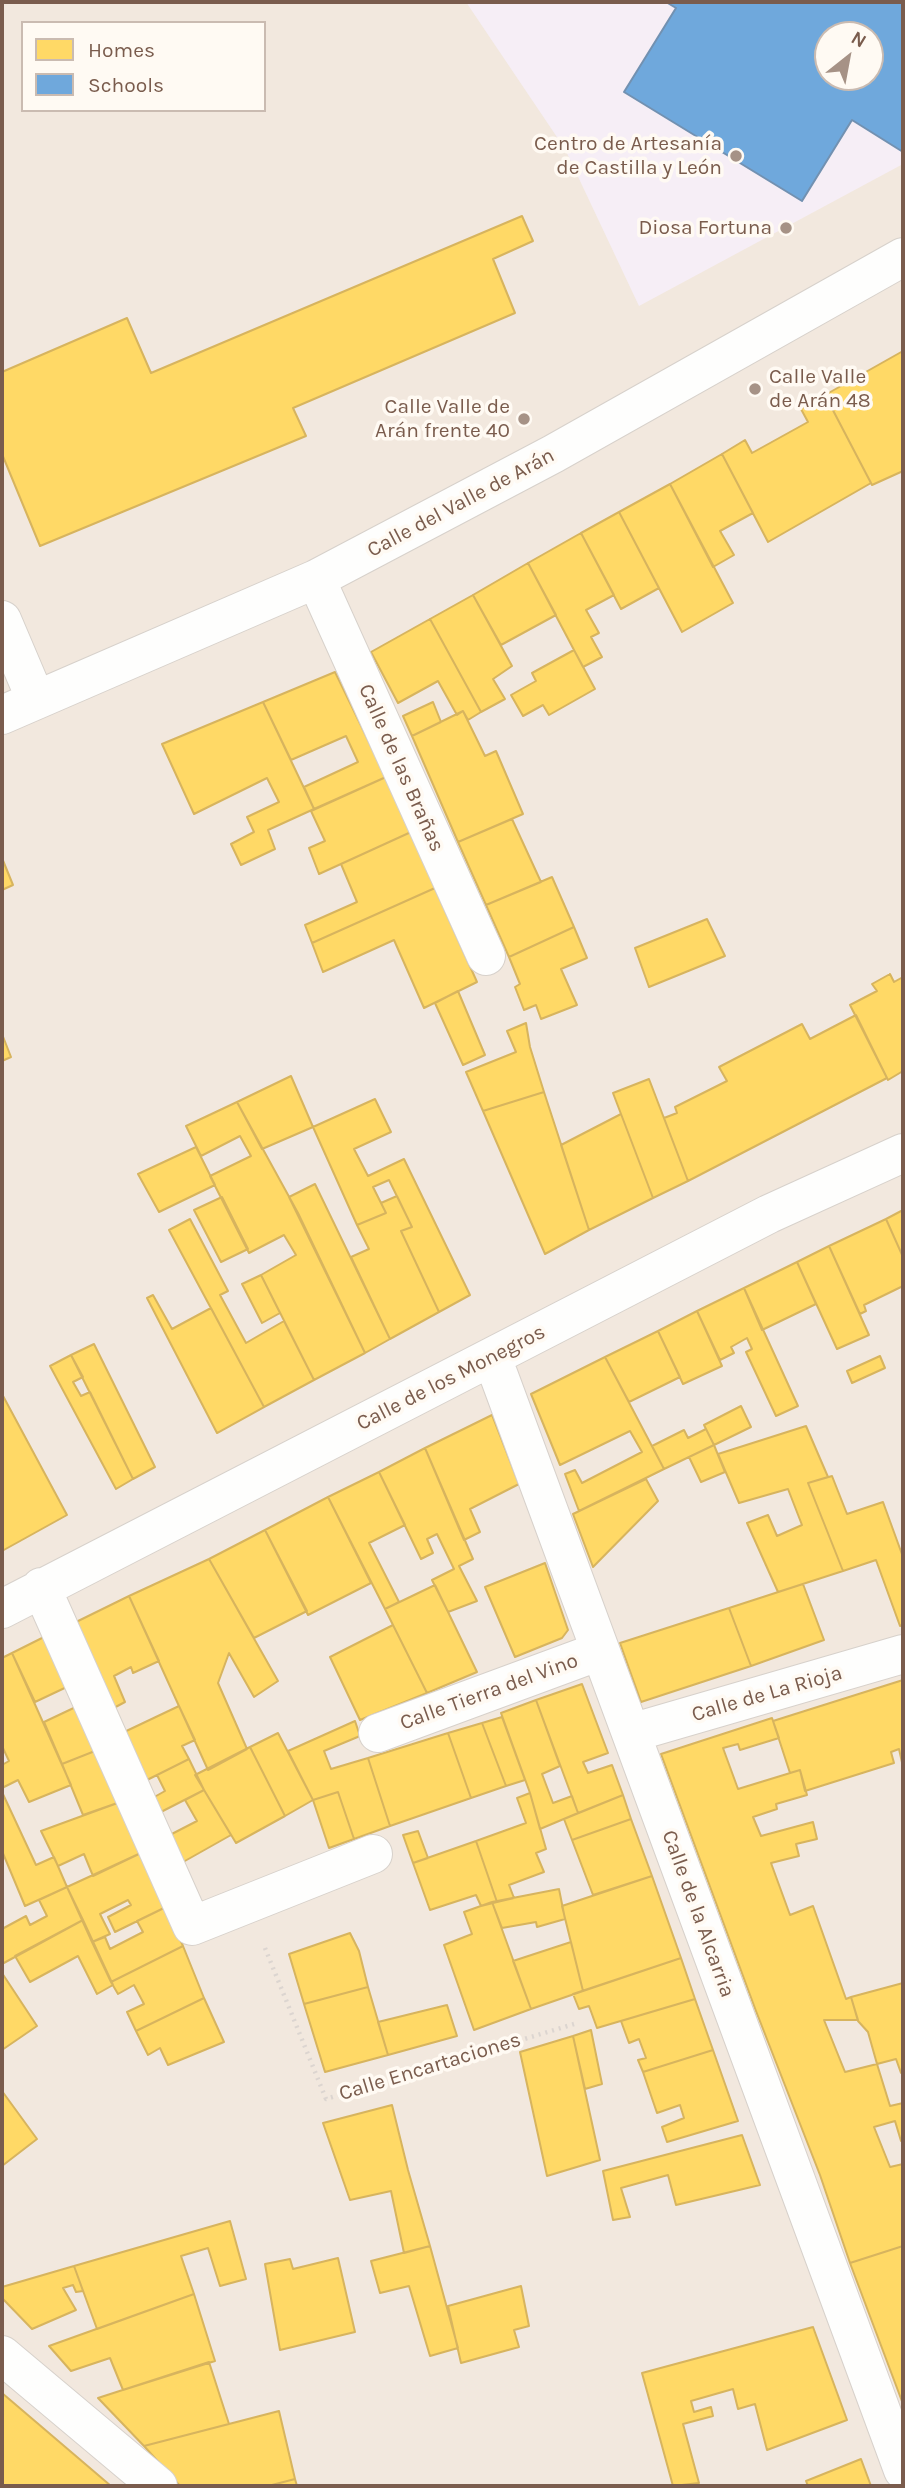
<!DOCTYPE html>
<html>
<head>
<meta charset="utf-8">
<style>
	body { margin:0 }
	#map { position:relative; width:905px; height:2488px; overflow:hidden; background:#f9f5f0; font-family:Karla,sans-serif }
	canvas { display:block }
	.frame { position:absolute; inset:0; border:4px solid #7a5c4d; pointer-events:none }
	.legend { position:absolute; left:21px; top:21px; width:245px; height:91px; box-sizing:border-box; background:#fffaf3; border:2px solid #cabbb1; margin:0; padding:9px 12px; list-style:none; font-size:21px; color:#7a5c4d }
	.legend li { display:flex; align-items:center; gap:14px; height:35px }
	.legend b { width:35px; border:2px solid #cabbb1 }
	.north { position:absolute; left:814px; top:21px; width:70px; height:70px; box-sizing:border-box; background:#fffaf3; border:2px solid #cabbb1; border-radius:50%; rotate:31deg; font-size:19px; font-weight:700; line-height:28px; text-align:center; color:#7a5c4d }
	.north::after { content:''; display:block; margin:auto; width:24px; height:32px; background:#a69286; clip-path:polygon(50% 0,100% 100%,50% 72%,0 100%) }
</style>
</head>
<body>
<div id="map">
<canvas width="905" height="2488"></canvas>
<div class="frame"></div>
<ul class="legend">
<li><b style="height:19px;background:#ffd966"></b>Homes</li>
<li><b style="height:19px;background:#6fa8dc"></b>Schools</li>
</ul>
<div class="north">N</div>
</div>
<script>
const c = document.querySelector('canvas').getContext('2d');
c.lineJoin = 'round';
function paint(path, color) { c.fillStyle = color; c.fill(path, 'evenodd'); }
const poly = rows => new Path2D(rows.map(r => 'M' + r).join(''));
function stroke(path, color, width, dash) { c.strokeStyle = color; c.lineWidth = width; c.lineCap = dash ? 'butt' : 'round'; c.setLineDash(dash || []); c.stroke(path); }
function label(font, color, halo, rows, align = 'center') {
  c.font = font + ' Karla,sans-serif'; c.lineWidth = 7; c.setLineDash([]); c.textBaseline = 'middle'; c.strokeStyle = halo; c.fillStyle = color; for (const [text, x, y, turn = 0] of rows) {
    c.save(); c.translate(x, y); c.rotate((+turn || 0) * Math.PI / 180); c.textAlign = isNaN(turn) ? turn : align; if (halo) c.strokeText(text, 0, 0); c.fillText(text, 0, 0); c.restore();
  }
}
paint(poly([
	[2,2,903,2,903,2486,2,2486],
	[23,23,264,23,264,110,23,110],
	[828,35,870,35,870,77,828,77]
]), '#f2e8de');
paint(poly([
	[466,2,903,2,903,164,639,306,565,149],
	[828,35,870,35,870,77,828,77]
]), '#f6eef6');
const homes = poly([
	[522,216,533,241,493,259,515,313,293,408,306,436,40,546,2,454,2,372,127,318,151,373,522,216],
	[903,351,903,471,872,485,825,395,903,351],
	[825,395,871,483,768,542,722,454,745,440,752,453,808,422,801,409,825,395],
	[722,454,753,513,720,531,734,555,713,567,670,484,722,454],
	[670,484,733,603,682,632,619,512,670,484],
	[619,512,659,588,621,609,581,533,619,512],
	[581,533,614,595,586,610,599,633,591,637,602,657,583,667,528,563,581,533],
	[528,563,556,615,501,645,473,595,528,563],
	[473,595,512,666,493,679,505,699,481,712,430,619,473,595],
	[430,619,481,712,468,720,463,711,457,715,438,681,398,703,371,652,430,619],
	[574,650,595,689,549,715,543,705,523,716,511,695,536,681,532,673,574,650],
	[335,672,386,777,314,809,304,787,358,762,346,736,291,760,263,702,335,672],
	[263,702,314,809,268,830,275,849,241,865,231,844,254,832,247,817,279,802,267,778,194,814,162,744,263,702],
	[433,702,441,722,412,736,403,716,433,702],
	[463,711,485,756,496,751,523,814,458,842,412,736,463,711],
	[386,777,411,832,319,874,309,848,325,841,311,811,386,777],
	[512,819,541,882,486,905,458,842,512,819],
	[411,832,435,888,312,943,305,925,357,902,341,864,411,832],
	[2,858,13,885,2,890,2,858],
	[552,877,574,927,509,957,486,905,552,877],
	[435,888,477,982,424,1008,394,940,323,972,312,943,435,888],
	[707,919,725,956,649,987,635,948,707,919],
	[574,927,587,958,561,969,577,1005,541,1019,536,1005,524,1010,515,987,520,984,509,957,574,927],
	[890,974,894,982,903,977,903,1071,888,1080,850,1005,877,991,872,984,890,974],
	[458,991,485,1055,463,1065,435,1003,458,991],
	[856,1015,887,1078,688,1181,664,1118,677,1113,675,1107,727,1081,719,1067,802,1024,810,1039,856,1015],
	[526,1023,530,1047,544,1092,483,1111,466,1072,516,1052,507,1031,526,1023],
	[2,1034,11,1057,2,1061,2,1034],
	[291,1076,313,1127,262,1149,237,1102,291,1076],
	[649,1079,688,1181,653,1198,613,1093,649,1079],
	[544,1092,589,1230,545,1254,483,1111,544,1092],
	[375,1099,391,1132,354,1149,368,1176,404,1159,470,1295,439,1312,401,1231,412,1227,389,1180,373,1187,386,1213,357,1225,313,1127,375,1099],
	[237,1102,298,1213,365,1353,314,1380,261,1275,296,1255,284,1235,249,1253,210,1176,251,1156,240,1136,201,1156,186,1126,237,1102],
	[621,1114,653,1198,589,1230,561,1145,621,1114],
	[196,1147,215,1185,159,1212,138,1174,196,1147],
	[315,1184,390,1339,365,1353,289,1197,315,1184],
	[397,1196,412,1227,401,1231,439,1312,390,1339,351,1257,369,1249,357,1225,386,1213,381,1203,397,1196],
	[222,1197,248,1249,221,1262,194,1210,222,1197],
	[903,1210,903,1257,886,1219,903,1210],
	[190,1219,228,1291,220,1295,246,1343,284,1321,314,1380,264,1407,169,1230,190,1219],
	[886,1219,903,1257,903,1286,864,1305,866,1311,860,1314,829,1246,886,1219],
	[829,1246,869,1335,837,1349,797,1262,829,1246],
	[797,1262,816,1304,762,1330,744,1288,797,1262],
	[261,1275,280,1313,262,1323,242,1284,261,1275],
	[744,1288,798,1406,776,1416,746,1352,752,1349,747,1338,731,1347,734,1353,720,1360,697,1311,744,1288],
	[153,1295,172,1329,211,1308,264,1407,217,1433,147,1298,153,1295],
	[697,1311,722,1366,683,1384,658,1331,697,1311],
	[658,1331,680,1377,629,1402,605,1357,658,1331],
	[94,1344,155,1467,133,1479,71,1355,94,1344],
	[71,1355,83,1377,73,1382,81,1396,90,1392,133,1479,116,1489,50,1366,71,1355],
	[880,1356,885,1368,852,1383,847,1371,880,1356],
	[605,1357,664,1469,579,1511,565,1474,575,1470,582,1483,642,1452,630,1431,560,1465,531,1394,605,1357],
	[2,1394,67,1515,2,1551,2,1394],
	[741,1406,751,1427,714,1445,704,1425,741,1406],
	[492,1415,519,1484,470,1509,480,1532,464,1540,425,1448,492,1415],
	[806,1426,828,1477,808,1483,843,1571,778,1592,747,1523,768,1515,777,1536,802,1525,788,1489,739,1503,718,1454,806,1426],
	[706,1429,714,1445,664,1469,652,1446,684,1430,688,1438,706,1429],
	[714,1445,725,1472,701,1482,689,1457,714,1445],
	[425,1448,473,1559,459,1566,477,1601,448,1612,432,1580,454,1569,437,1534,427,1539,433,1553,421,1559,379,1472,425,1448],
	[379,1472,405,1525,369,1543,399,1602,385,1609,328,1497,379,1472],
	[832,1476,847,1514,883,1502,903,1557,903,1625,900,1626,876,1560,843,1571,808,1483,832,1476],
	[646,1479,658,1501,593,1567,573,1514,646,1479],
	[328,1497,371,1583,308,1615,265,1530,328,1497],
	[265,1530,307,1611,254,1638,209,1559,265,1530],
	[209,1559,278,1681,254,1697,229,1653,218,1683,247,1749,208,1770,129,1596,209,1559],
	[545,1563,568,1630,562,1638,515,1657,485,1587,545,1563],
	[803,1584,824,1640,751,1666,729,1608,803,1584],
	[435,1585,477,1672,427,1693,385,1609,435,1585],
	[129,1596,159,1661,133,1673,131,1667,114,1676,125,1702,110,1710,72,1624,129,1596],
	[729,1608,751,1666,641,1702,620,1643,729,1608],
	[393,1625,427,1693,360,1720,330,1657,393,1625],
	[48,1635,71,1685,35,1702,12,1653,48,1635],
	[12,1653,71,1785,29,1802,18,1780,2,1788,2,1765,9,1761,2,1746,2,1658,12,1653],
	[903,1680,903,1767,899,1749,891,1752,894,1763,805,1791,800,1770,790,1773,773,1721,903,1680],
	[582,1684,608,1753,583,1762,588,1773,612,1765,623,1795,578,1813,536,1700,582,1684],
	[536,1700,560,1766,542,1774,553,1803,572,1796,578,1813,540,1829,530,1793,501,1713,536,1700],
	[80,1705,100,1749,62,1764,44,1722,80,1705],
	[179,1706,195,1740,182,1746,189,1759,141,1783,120,1734,179,1706],
	[502,1717,525,1780,506,1786,482,1723,502,1717],
	[772,1718,779,1738,740,1750,738,1744,723,1748,738,1789,800,1770,807,1795,776,1804,777,1809,753,1817,761,1836,813,1822,817,1839,796,1844,799,1856,771,1863,790,1915,813,1906,846,1999,851,1997,858,2020,824,2020,845,2072,877,2064,890,2106,903,2103,903,2141,901,2141,895,2121,874,2127,890,2167,903,2164,903,2246,850,2263,820,2175,756,2011,661,1754,772,1718],
	[355,1721,360,1736,324,1751,331,1769,368,1758,390,1826,354,1839,338,1792,313,1800,288,1751,355,1721],
	[482,1723,506,1786,471,1798,448,1733,482,1723],
	[278,1733,313,1800,285,1816,250,1747,278,1733],
	[448,1733,471,1798,390,1826,368,1758,448,1733],
	[250,1747,285,1816,236,1843,195,1775,250,1747],
	[100,1749,123,1801,83,1815,62,1764,100,1749],
	[189,1759,204,1790,155,1815,149,1800,165,1791,157,1775,189,1759],
	[204,1790,231,1835,176,1866,164,1838,197,1821,185,1800,204,1790],
	[2,1792,36,1865,54,1857,67,1887,25,1906,2,1851,2,1792],
	[338,1792,354,1839,329,1848,313,1800,338,1792],
	[530,1793,546,1849,536,1853,544,1872,509,1885,514,1898,497,1902,476,1841,526,1823,517,1798,530,1793],
	[623,1795,631,1819,572,1840,564,1819,623,1795],
	[123,1801,143,1852,93,1876,84,1854,58,1866,41,1831,123,1801],
	[631,1819,652,1876,593,1895,572,1840,631,1819],
	[418,1831,428,1858,413,1863,403,1835,418,1831],
	[476,1841,497,1902,481,1906,476,1895,430,1910,413,1863,476,1841],
	[143,1852,166,1907,115,1932,108,1917,131,1905,128,1900,100,1914,110,1934,92,1942,67,1887,143,1852],
	[652,1876,681,1958,583,1991,562,1906,652,1876],
	[67,1887,83,1920,2,1964,2,1929,26,1916,30,1925,47,1916,39,1900,67,1887],
	[559,1889,565,1919,537,1927,536,1922,502,1928,492,1902,559,1889],
	[492,1902,531,2009,474,2030,444,1945,472,1934,464,1912,492,1902],
	[166,1907,183,1946,111,1982,92,1942,105,1937,110,1949,143,1932,137,1921,166,1907],
	[83,1920,113,1985,97,1994,78,1956,30,1982,15,1956,83,1920],
	[350,1933,359,1951,368,1987,304,2004,289,1954,350,1933],
	[571,1942,583,1991,531,2009,513,1961,571,1942],
	[183,1946,204,1998,136,2031,127,2012,144,2004,134,1985,118,1994,111,1982,183,1946],
	[681,1958,695,1999,597,2028,589,2006,579,2009,573,1994,681,1958],
	[2,1973,37,2026,2,2050,2,1973],
	[903,1983,903,2073,901,2073,896,2059,877,2064,868,2032,858,2021,851,1997,903,1983],
	[368,1987,388,2055,325,2072,304,2004,368,1987],
	[204,1998,224,2042,168,2065,160,2048,148,2055,136,2031,204,1998],
	[695,1999,713,2050,643,2072,638,2060,646,2058,639,2039,629,2043,621,2021,695,1999],
	[447,2005,457,2036,388,2055,378,2022,447,2005],
	[591,2030,602,2084,585,2089,573,2036,591,2030],
	[573,2036,600,2160,547,2176,520,2052,573,2036],
	[713,2050,738,2121,667,2142,662,2127,684,2118,680,2105,657,2113,643,2072,713,2050],
	[2,2091,37,2139,2,2166,2,2091],
	[392,2105,408,2170,430,2246,404,2253,391,2191,350,2200,323,2123,392,2105],
	[742,2135,760,2185,676,2205,668,2175,621,2188,630,2217,613,2220,603,2171,742,2135],
	[230,2221,246,2279,220,2286,208,2248,181,2256,194,2294,97,2329,74,2266,230,2221],
	[430,2246,458,2348,430,2356,409,2286,380,2293,371,2261,430,2246],
	[903,2246,903,2404,850,2263,903,2246],
	[338,2258,355,2332,280,2350,265,2264,290,2259,293,2269,338,2258],
	[74,2266,83,2291,76,2292,73,2285,63,2288,76,2310,32,2329,2,2298,2,2287,74,2266],
	[521,2286,529,2326,514,2330,519,2347,461,2363,448,2306,521,2286],
	[194,2294,215,2361,123,2390,110,2358,71,2371,49,2346,194,2294],
	[813,2327,847,2420,767,2450,755,2404,738,2409,733,2389,691,2401,694,2412,711,2407,713,2416,683,2424,699,2483,673,2486,642,2373,813,2327],
	[209,2362,229,2424,144,2446,98,2398,209,2362],
	[2,2393,36,2422,111,2486,2,2486,2,2393],
	[279,2411,295,2479,268,2486,180,2486,144,2446,279,2411],
	[861,2459,871,2486,808,2486,806,2481,861,2459],
	[295,2479,297,2486,268,2486,295,2479]
]);
paint(homes, '#ffd966');
stroke(homes, '#d7b45e', 2);
const schools = poly([
	[666,2,903,2,903,152,852,120,802,201,624,92,676,8,666,2],
	[828,35,870,35,870,77,828,77,828,35]
]);
paint(schools, '#6fa8dc');
stroke(schools, '#7291b1', 2);
const minor = poly([
	[316,579,486,956],
	[2,620,36,700],
	[2,715,316,579,553,454,903,257],
	[492,1357,903,2470],
	[41,1587,192,1926,373,1854],
	[2,1609,769,1214,903,1153],
	[378,1733,600,1651],
	[631,1733,903,1654],
	[2,2355,158,2486]
]);
stroke(minor, '#d7d1cb', 40);
stroke(poly([
	[265,1948,326,2099,574,2024]
]), '#dcd5d0', 4.5, [2, 5]);
stroke(minor, '#fefefd', 38);
for (const [x, y, r, color] of [
	[736,156,7,"#a69286"],
	[786,228,7,"#a69286"],
	[755,389,7,"#a69286"],
	[524,419,7,"#a69286"]
]) { const dot = new Path2D(); dot.arc(x, y, r, 0, 2 * Math.PI); c.fillStyle = color; c.fill(dot); stroke(dot, '#fffaf3', 2.5); }
label('21px', '#7a5c4d', '#fffaf3', [
	["Centro de Artesanía",722,144],
	["de Castilla y León",722,168],
	["Diosa Fortuna",772,228],
	["Calle Valle",769,377,"left"],
	["de Arán 48",769,401,"left"],
	["Calle Valle de",510,407],
	["Arán frente 40",510,431]
], 'right');
label('21px', '#7a5c4d', '#fffaf3', [
	["Calle del Valle de Arán",461,503,-28],
	["Calle de las Brañas",401,768,66],
	["Calle de los Monegros",451,1378,-27],
	["Calle Tierra del Vino",489,1692,-20],
	["Calle de La Rioja",767,1694,-16],
	["Calle de la Alcarria",698,1914,70],
	["Calle Encartaciones",430,2067,-17]
]);
</script>
</body>
</html>
